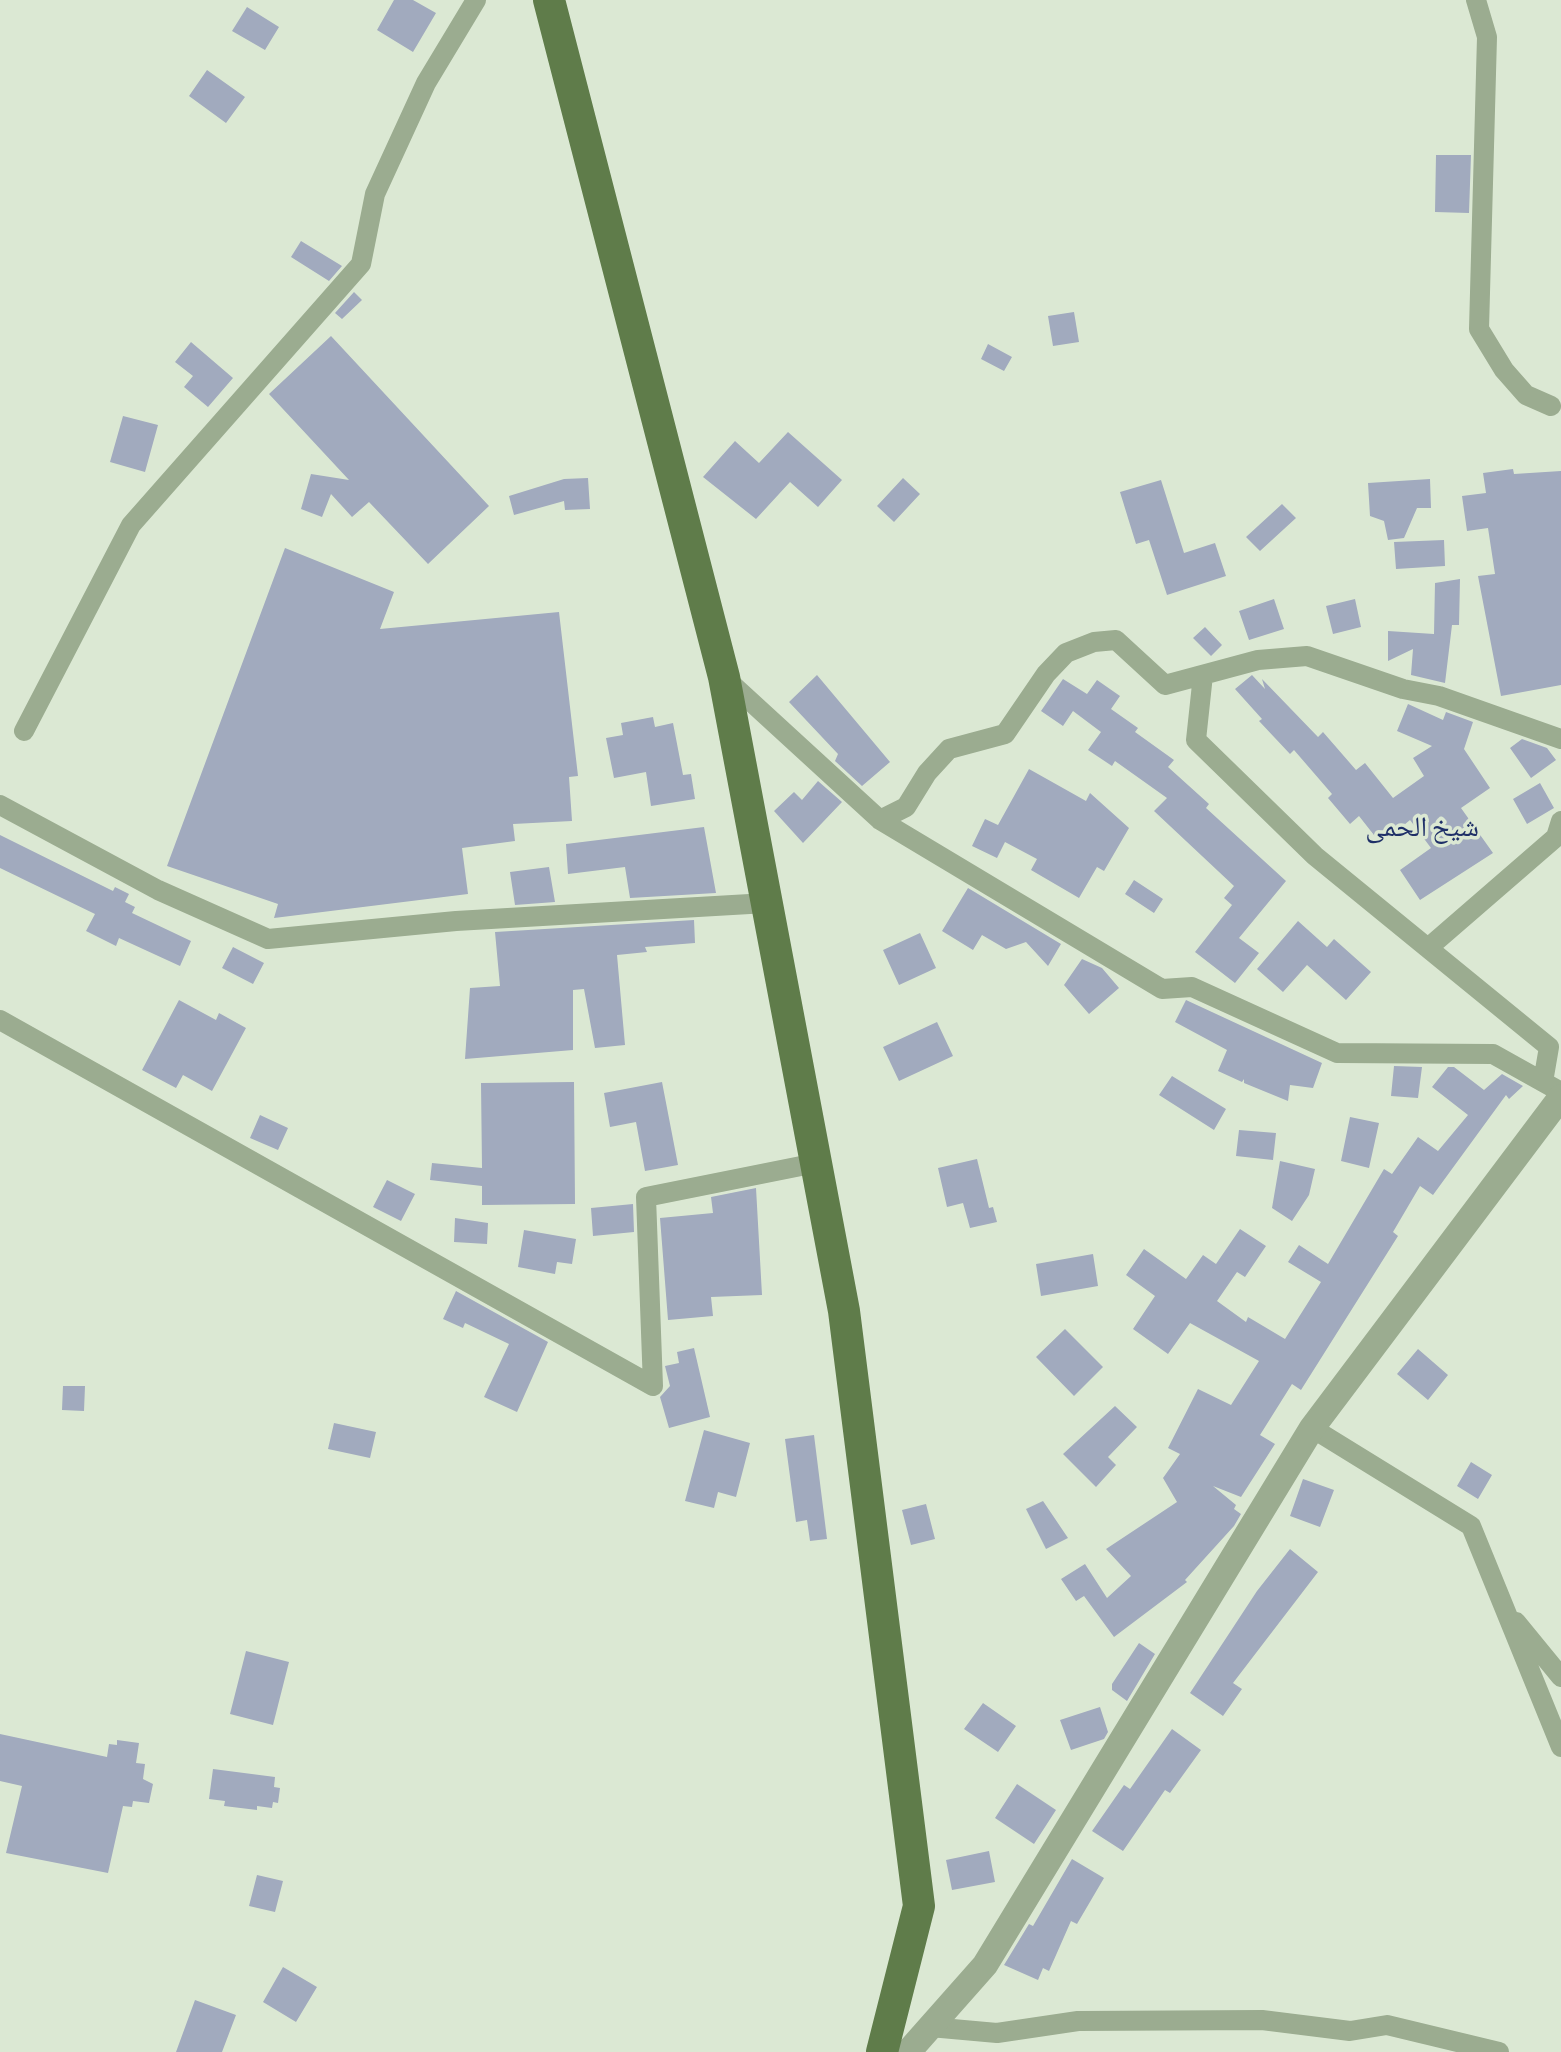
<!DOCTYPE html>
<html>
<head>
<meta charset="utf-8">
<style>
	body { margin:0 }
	canvas { display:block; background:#dbe8d3 }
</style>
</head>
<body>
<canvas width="1561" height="2052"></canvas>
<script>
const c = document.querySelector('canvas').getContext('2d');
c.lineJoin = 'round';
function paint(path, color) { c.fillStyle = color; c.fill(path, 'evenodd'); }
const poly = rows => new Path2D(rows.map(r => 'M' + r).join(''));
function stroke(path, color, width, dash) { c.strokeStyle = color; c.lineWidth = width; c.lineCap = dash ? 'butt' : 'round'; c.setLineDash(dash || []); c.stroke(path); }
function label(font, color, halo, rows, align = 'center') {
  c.font = font + ' "Sofia Sans Condensed","Noto Naskh Arabic",sans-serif'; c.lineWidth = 7; c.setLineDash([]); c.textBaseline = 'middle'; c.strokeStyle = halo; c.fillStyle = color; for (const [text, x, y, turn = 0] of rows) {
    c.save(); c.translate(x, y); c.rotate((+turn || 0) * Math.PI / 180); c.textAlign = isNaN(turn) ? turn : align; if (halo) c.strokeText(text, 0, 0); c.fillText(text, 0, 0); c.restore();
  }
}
paint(poly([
	[394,0,413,0,436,13,413,52,377,30],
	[247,7,279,27,265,50,232,31],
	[207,70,245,97,226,123,189,96],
	[1436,155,1471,155,1469,213,1435,212],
	[301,241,342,266,329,281,291,257],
	[354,292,362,300,342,319,335,313],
	[1074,312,1079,342,1053,346,1048,316],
	[331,336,489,506,428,564,369,502,352,517,331,494,322,517,301,509,311,474,349,480,269,394],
	[191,342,233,378,208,407,184,387,193,376,175,362],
	[988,344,1012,357,1004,371,981,359],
	[123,416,158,425,145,472,110,462],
	[788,432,842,480,818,507,790,482,756,519,703,477,735,441,759,463],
	[1513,469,1514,474,1561,471,1561,685,1501,696,1478,576,1495,574,1488,528,1467,531,1462,496,1486,493,1483,473],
	[588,478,590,509,565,510,564,501,514,515,509,496,564,479],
	[903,478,920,494,894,522,877,506],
	[1430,479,1431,508,1417,508,1404,538,1388,540,1384,521,1370,516,1368,483],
	[1161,480,1184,553,1215,543,1226,576,1167,595,1149,540,1136,544,1120,492],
	[1282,504,1296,518,1260,551,1246,537],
	[1444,540,1445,566,1396,569,1394,542],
	[285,548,394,592,380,629,559,612,578,776,569,777,572,821,513,824,515,841,462,848,468,894,274,918,278,904,167,866],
	[1460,579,1459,625,1452,625,1445,683,1411,675,1413,649,1388,661,1388,631,1434,634,1435,583],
	[1274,599,1284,629,1249,640,1239,611],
	[1355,599,1361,627,1333,634,1326,606],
	[1205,627,1222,645,1211,656,1193,638],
	[817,675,890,762,862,786,835,761,838,754,789,702],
	[1252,675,1265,689,1262,679,1318,737,1323,732,1356,770,1365,763,1393,798,1424,776,1413,758,1432,746,1397,731,1408,704,1443,720,1446,712,1473,722,1464,749,1490,788,1461,808,1493,853,1420,900,1400,870,1431,848,1410,820,1381,844,1359,816,1350,824,1328,798,1332,794,1294,750,1290,754,1259,721,1262,719,1235,689],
	[1063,679,1087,694,1097,680,1120,696,1111,709,1138,728,1135,732,1174,760,1168,767,1209,804,1206,808,1286,881,1239,938,1259,953,1235,983,1195,952,1232,905,1224,898,1234,886,1154,811,1167,798,1115,761,1112,766,1088,750,1101,732,1073,711,1063,726,1041,711],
	[653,717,655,727,673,723,683,775,691,774,695,799,651,806,646,772,614,778,606,738,623,735,621,723],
	[1522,739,1547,748,1556,760,1531,778,1510,748],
	[1029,769,1086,801,1090,793,1129,828,1104,871,1097,867,1079,898,1031,870,1037,859,1005,842,997,858,972,846,985,819,998,825],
	[818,781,842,802,803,843,774,811,794,792,802,800],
	[1540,783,1554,808,1527,824,1513,799],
	[704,827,716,893,630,898,625,867,568,874,566,844],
	[0,835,113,891,115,887,129,894,125,902,135,907,132,913,191,941,180,966,119,938,116,946,86,931,95,914,0,868],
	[549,867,555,902,515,905,510,872],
	[1134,880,1163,899,1154,913,1125,894],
	[968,888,1061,944,1048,966,1026,942,1006,949,982,935,973,950,942,931],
	[694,920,695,943,645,947,647,952,617,955,625,1045,595,1048,584,989,573,990,573,1050,465,1059,470,988,500,986,495,932],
	[1298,921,1327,947,1334,939,1371,972,1346,1000,1307,965,1283,992,1257,969],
	[920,933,936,968,899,985,883,950],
	[233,947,264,963,253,984,222,968],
	[1082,959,1102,968,1119,988,1089,1014,1064,985],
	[179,1000,216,1020,219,1013,246,1028,212,1091,183,1075,176,1088,142,1070],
	[1186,1000,1322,1063,1313,1088,1290,1085,1288,1101,1244,1083,1244,1079,1242,1082,1218,1071,1227,1050,1175,1022],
	[937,1022,953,1056,899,1081,883,1047],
	[1394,1066,1422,1067,1418,1098,1391,1096],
	[1448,1067,1454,1067,1484,1090,1502,1074,1523,1086,1509,1099,1506,1095,1433,1195,1420,1186,1393,1232,1398,1236,1301,1390,1292,1384,1260,1435,1275,1444,1241,1497,1213,1486,1236,1505,1234,1509,1241,1514,1234,1526,1185,1580,1187,1582,1114,1637,1084,1596,1076,1601,1061,1579,1085,1564,1107,1598,1131,1576,1106,1549,1177,1502,1163,1478,1180,1454,1168,1448,1198,1389,1231,1405,1259,1361,1190,1323,1168,1354,1133,1329,1155,1296,1126,1275,1144,1249,1186,1279,1203,1255,1216,1264,1240,1229,1266,1246,1245,1277,1237,1272,1217,1301,1246,1322,1248,1317,1285,1339,1321,1282,1288,1262,1299,1245,1328,1264,1384,1169,1392,1174,1418,1137,1438,1151,1468,1115,1432,1087],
	[1172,1076,1226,1109,1214,1130,1159,1095],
	[574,1082,575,1204,482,1205,482,1186,430,1180,432,1163,482,1168,481,1083],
	[662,1082,678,1165,645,1171,636,1122,610,1127,604,1093],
	[260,1115,288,1128,278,1150,250,1138],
	[1350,1117,1379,1123,1369,1168,1341,1161],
	[1239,1130,1276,1133,1273,1160,1236,1156],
	[977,1159,989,1208,993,1207,997,1222,970,1228,963,1203,947,1207,938,1168],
	[1280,1161,1315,1169,1309,1195,1292,1221,1272,1208],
	[387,1180,415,1194,401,1221,373,1207],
	[756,1188,762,1295,711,1297,713,1316,668,1320,660,1218,713,1213,711,1197],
	[633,1204,634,1232,593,1236,591,1208],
	[455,1218,488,1223,487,1244,454,1242],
	[524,1230,576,1239,572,1264,557,1262,555,1274,518,1267],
	[1093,1254,1098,1286,1041,1296,1036,1264],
	[456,1291,548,1342,517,1412,484,1397,509,1344,465,1323,463,1328,443,1319],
	[1065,1329,1103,1367,1074,1396,1036,1357],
	[694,1348,710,1417,669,1428,660,1397,670,1386,665,1366,679,1363,677,1352],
	[1418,1349,1448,1375,1428,1400,1397,1374],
	[63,1386,85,1386,84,1411,62,1410],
	[1115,1406,1137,1427,1108,1457,1116,1465,1096,1487,1063,1454],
	[334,1423,376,1432,370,1458,328,1449],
	[704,1430,750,1443,736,1497,718,1492,714,1508,685,1501],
	[814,1435,827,1539,810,1541,807,1520,796,1522,785,1439],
	[1471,1462,1492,1475,1478,1499,1457,1486],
	[1303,1479,1334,1490,1320,1527,1290,1516],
	[1043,1501,1068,1538,1046,1549,1026,1509],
	[926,1504,935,1539,911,1545,902,1510],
	[1290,1549,1318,1572,1233,1683,1242,1689,1223,1716,1190,1693,1257,1591],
	[1139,1643,1155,1654,1127,1701,1112,1690,1112,1684],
	[246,1651,289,1662,273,1725,230,1714],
	[983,1703,1016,1726,998,1752,964,1729],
	[1100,1707,1108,1732,1104,1739,1071,1750,1060,1720],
	[1172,1729,1201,1750,1170,1793,1165,1790,1123,1851,1092,1831,1124,1785,1130,1789],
	[0,1734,107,1757,109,1744,117,1745,117,1740,139,1743,136,1763,145,1764,143,1779,153,1784,149,1803,133,1801,132,1807,123,1806,108,1873,6,1853,22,1786,0,1781],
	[213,1769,275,1777,274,1787,280,1788,278,1803,273,1802,272,1808,257,1806,257,1810,224,1806,225,1801,209,1799],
	[1017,1784,1056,1810,1034,1844,995,1818],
	[989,1851,995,1882,952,1890,946,1860],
	[1072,1859,1104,1878,1077,1924,1071,1921,1049,1971,1043,1968,1038,1980,1004,1965,1029,1924,1033,1926],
	[257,1875,283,1881,275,1912,249,1906],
	[283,1967,317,1987,296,2022,263,2002],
	[195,2000,236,2015,222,2052,176,2052]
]), '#a1aabe');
stroke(poly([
	[1476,0,1487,37,1479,329,1504,370,1526,395,1551,406],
	[1203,675,1196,740,1315,856,1549,1047,1543,1082],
	[724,677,880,820,1162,989,1192,987,1337,1053,1493,1054,1561,1092],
	[24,731,131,525,361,264,375,194,426,83,476,0],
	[0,805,158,890,268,939,456,921,767,903],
	[880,820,906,807,927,773,949,749,1005,734,1046,674,1066,653,1094,642,1116,640,1165,685,1258,660,1307,656,1403,689,1439,696,1561,739],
	[1428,948,1556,837,1561,821],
	[0,1020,653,1386,646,1197,816,1163],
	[1312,1428,1471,1526,1561,1747],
	[1516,1622,1561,1677],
	[930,2027,997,2033,1078,2021,1262,2020,1350,2031,1387,2025,1499,2052]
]), '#9bac90', 20);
stroke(poly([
	[908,2052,985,1965,1312,1428,1561,1097]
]), '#9bac90', 26);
stroke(poly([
	[549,0,724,677,844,1311,919,1906,882,2052]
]), '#5f7c4a', 32);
label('28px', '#1f3068', '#dbe8d3', [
	["شيخ الحمى",1422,829]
]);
</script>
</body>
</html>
